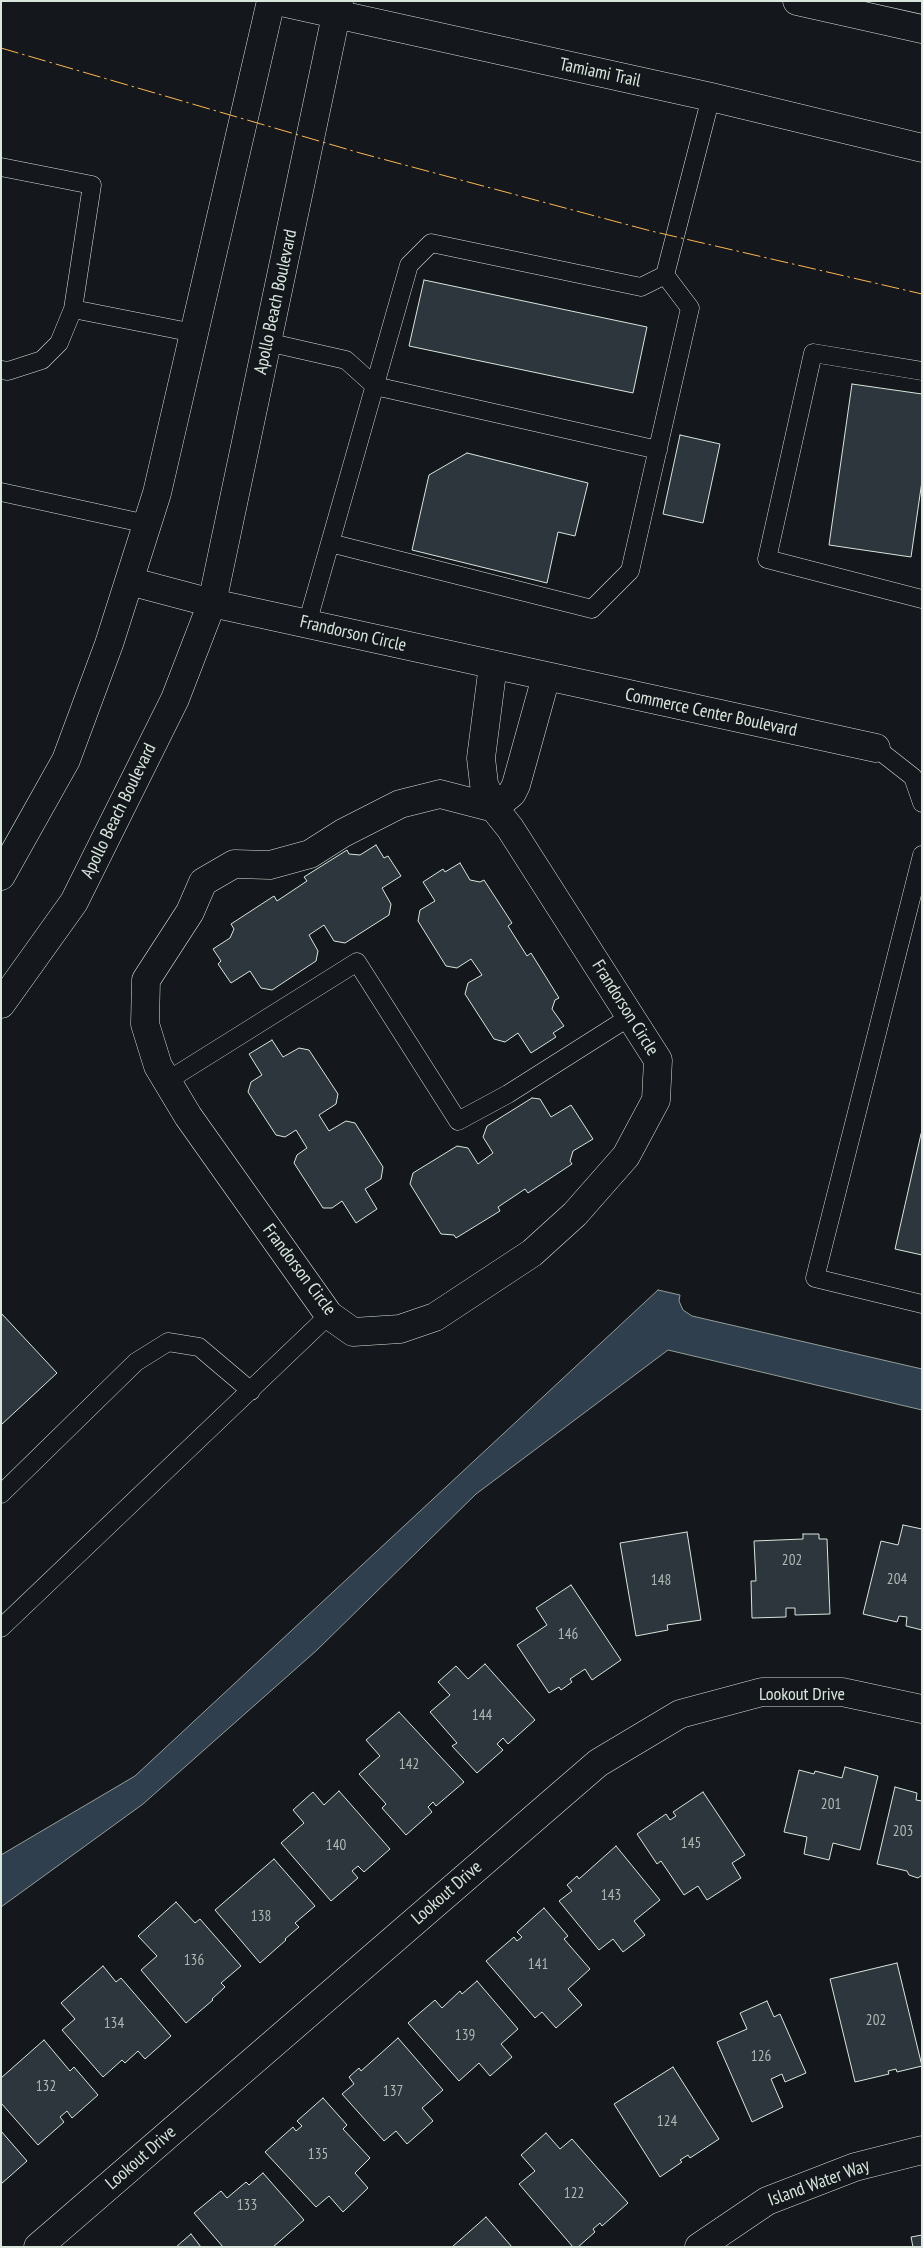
<!DOCTYPE html>
<html>
<head>
<meta charset="utf-8">
<style>
	body { margin:0 }
	#map { position:relative; width:923px; height:2248px; overflow:hidden; background:#14181c; font-family:"PT Sans Narrow",sans-serif }
	canvas { display:block }
	.frame { position:absolute; inset:0; border:2px solid #d8e6dc; pointer-events:none }
</style>
</head>
<body>
<div id="map">
<canvas width="923" height="2248"></canvas>
<div class="frame"></div>
</div>
<script>
const c = document.querySelector('canvas').getContext('2d');
c.lineJoin = 'round';
function paint(path, color) { c.fillStyle = color; c.fill(path, 'evenodd'); }
const poly = rows => new Path2D(rows.map(r => 'M' + r).join(''));
function stroke(path, color, width, dash) { c.strokeStyle = color; c.lineWidth = width; c.lineCap = dash ? 'butt' : 'round'; c.setLineDash(dash || []); c.stroke(path); }
function label(font, color, halo, rows, align = 'center') {
  c.font = font + ' "PT Sans Narrow",sans-serif'; c.lineWidth = 4; c.setLineDash([]); c.textBaseline = 'middle'; c.strokeStyle = halo; c.fillStyle = color; for (const [text, x, y, turn = 0] of rows) {
    c.save(); c.translate(x, y); c.rotate((+turn || 0) * Math.PI / 180); c.textAlign = isNaN(turn) ? turn : align; if (halo) c.strokeText(text, 0, 0); c.fillText(text, 0, 0); c.restore();
  }
}
const water = poly([
	[658,1290,680,1295,679,1301,683,1310,692,1316,922,1369,922,1410,668,1350,476,1494,317,1650,143,1804,1,1907,1,1855,135,1776,658,1290]
]);
paint(water, '#2f3f4d');
stroke(water, '#939e99', 1);
const building = poly([
	[424,280,647,327,633,393,409,346,424,280],
	[852,384,922,394,922,481,911,557,829,545,852,384],
	[680,435,720,444,703,523,663,514,680,435],
	[467,453,588,483,575,536,558,532,547,583,412,550,429,475,467,453],
	[376,845,384,858,388,856,401,876,382,888,391,904,389,915,345,943,334,941,324,925,309,935,318,951,316,961,272,990,261,988,250,971,231,983,218,964,221,961,213,949,230,938,234,929,231,924,274,896,277,901,307,881,304,877,347,850,349,854,360,855,376,845],
	[460,863,470,880,480,882,484,880,512,923,508,926,527,956,531,953,559,998,555,1000,552,1009,564,1026,553,1033,556,1037,531,1053,518,1033,505,1042,494,1039,465,994,468,983,482,975,471,959,457,968,446,966,418,921,420,910,435,901,423,882,443,869,445,872,460,863],
	[272,1040,283,1057,299,1048,309,1050,338,1094,336,1104,319,1115,329,1131,346,1121,355,1123,383,1167,381,1179,365,1189,377,1209,356,1223,342,1201,332,1208,323,1208,294,1163,297,1155,307,1148,296,1130,285,1137,276,1135,248,1092,251,1082,262,1075,249,1054,272,1040],
	[532,1098,540,1099,551,1117,571,1105,593,1139,573,1151,570,1161,572,1164,528,1193,525,1189,498,1207,500,1211,456,1238,454,1235,441,1234,410,1184,413,1173,457,1146,468,1148,478,1164,493,1153,483,1137,487,1126,532,1098],
	[921,1134,922,1134,922,1255,895,1249,921,1134],
	[1,1313,57,1373,1,1425,1,1313],
	[903,1525,922,1529,922,1630,906,1626,907,1617,899,1616,897,1622,863,1614,881,1541,898,1545,903,1525],
	[687,1532,701,1620,667,1625,668,1630,636,1636,620,1543,687,1532],
	[803,1534,819,1534,819,1539,827,1539,830,1614,795,1615,795,1608,786,1608,786,1617,752,1618,751,1581,756,1581,754,1541,803,1539,803,1534],
	[571,1585,621,1660,592,1680,585,1669,570,1679,572,1682,561,1690,559,1687,549,1693,517,1645,547,1625,536,1608,571,1585],
	[485,1664,535,1720,508,1744,503,1738,497,1744,503,1750,477,1773,452,1746,457,1743,430,1712,450,1695,438,1682,456,1666,468,1679,485,1664],
	[399,1712,464,1782,436,1806,433,1802,428,1807,432,1812,406,1835,382,1808,386,1804,359,1774,380,1756,366,1740,399,1712],
	[845,1767,878,1776,860,1850,833,1843,829,1860,804,1854,807,1837,784,1832,799,1770,814,1774,815,1771,842,1778,845,1767],
	[895,1787,917,1793,916,1800,922,1801,922,1875,918,1878,909,1875,907,1871,877,1864,895,1787],
	[339,1791,390,1849,364,1872,358,1866,352,1871,358,1878,331,1901,281,1843,304,1823,293,1810,313,1792,324,1805,339,1791],
	[703,1792,745,1855,732,1863,741,1878,707,1900,698,1886,684,1895,661,1861,657,1864,637,1834,666,1814,670,1820,676,1816,673,1812,703,1792],
	[616,1846,660,1900,634,1921,645,1935,623,1952,613,1939,599,1950,559,1901,572,1891,567,1885,577,1876,579,1879,616,1846],
	[274,1859,315,1906,295,1923,299,1927,285,1939,286,1940,260,1963,215,1910,274,1859],
	[176,1902,195,1923,200,1919,241,1966,221,1983,225,1987,212,1999,213,2000,186,2023,141,1970,157,1956,138,1936,176,1902],
	[544,1908,568,1936,564,1939,590,1969,568,1989,582,2005,556,2028,542,2012,535,2018,486,1961,514,1937,517,1941,522,1937,517,1932,544,1908],
	[897,1963,922,2066,897,2072,896,2069,888,2071,889,2074,855,2082,830,1979,897,1963],
	[103,1966,116,1982,121,1978,171,2036,145,2059,138,2051,125,2063,122,2060,103,2077,62,2030,75,2019,61,2003,103,1966],
	[477,1981,518,2029,501,2044,512,2057,490,2076,479,2063,459,2081,408,2023,435,2000,442,2008,460,1991,462,1994,477,1981],
	[767,2001,774,2017,780,2014,806,2073,785,2082,782,2074,771,2079,783,2107,752,2122,717,2042,747,2029,740,2013,767,2001],
	[398,2038,443,2090,422,2108,433,2121,407,2144,396,2131,384,2141,342,2094,354,2084,349,2077,359,2068,361,2071,398,2038],
	[44,2040,70,2071,74,2067,98,2095,72,2118,67,2111,60,2117,64,2122,38,2145,1,2103,1,2078,44,2040],
	[673,2067,719,2139,690,2158,688,2155,680,2160,682,2162,660,2177,614,2104,673,2067],
	[323,2098,347,2125,343,2129,370,2158,355,2173,368,2188,343,2212,329,2196,316,2207,265,2152,293,2127,296,2131,302,2126,297,2121,323,2098],
	[1,2131,27,2161,1,2184,1,2131],
	[546,2133,560,2149,572,2139,628,2203,602,2226,600,2223,593,2229,595,2232,578,2247,573,2247,519,2184,535,2171,521,2155,546,2133],
	[263,2173,304,2220,273,2247,223,2247,194,2213,221,2191,227,2198,246,2182,249,2185,263,2173],
	[486,2217,512,2247,452,2247,486,2217],
	[191,2234,201,2247,176,2247,191,2234],
	[922,2235,922,2247,913,2247,911,2237,922,2235]
]);
paint(building, '#2c363c');
stroke(building, '#d8e6dc', 1);
const lane = poly([
	[1,167,92,185,73,309,194,333],
	[267,342,346,360,375,386,658,450],
	[1,370,8,371,42,360,59,343,73,309],
	[922,371,813,353,767,559,922,599],
	[1,492,147,524],
	[330,543,592,609,630,571,690,308,665,275],
	[307,624,409,265,431,243,641,287,665,275,711,97],
	[876,748,913,777,922,803],
	[922,855,815,1278,922,1304],
	[167,1081,357,962,458,1121,508,1094,631,1016],
	[1,1494,136,1362,168,1342,199,1347,251,1391],
	[1,1628,329,1315]
]);
const street = poly([
	[212,603,876,748],
	[493,665,481,758,484,784,494,808,512,793,516,785,546,677],
	[440,794,494,808,510,828,658,1060,656,1100,626,1156,575,1214,532,1253,435,1317,400,1329,353,1332,329,1315,188,1116,158,1066,145,1024,146,980,190,912,203,882,234,864,270,865,310,854,343,833,400,804,440,794],
	[38,2247,598,1763,680,1714,762,1692,842,1692,922,1709],
	[699,2247,767,2201,855,2167,922,2150]
]);
const secondary = poly([
	[129,581,212,603],
	[1,876,66,760,109,644,157,493,271,1],
	[1,1004,74,902,175,699,212,603,339,1]
]);
const primary = poly([
	[277,1,711,97,922,148],
	[797,1,922,29]
]);
stroke(lane, '#d8e6dc', 19);
stroke(street, '#d8e6dc', 29);
stroke(secondary, '#d8e6dc', 29);
stroke(primary, '#d8e6dc', 29);
stroke(lane, '#14181c', 18);
stroke(street, '#14181c', 28);
stroke(secondary, '#14181c', 28);
stroke(primary, '#14181c', 28);
stroke(poly([
	[1,48,360,153,651,231,922,294]
]), '#ffb74d', 1, [18, 4, 2.5, 4]);
label('15px', '#adbab4', null, [
	["202",792,1561],
	["204",897,1580],
	["148",661,1581],
	["146",568,1635],
	["144",482,1716],
	["142",409,1765],
	["201",831,1805],
	["203",903,1832],
	["145",691,1844],
	["140",336,1846],
	["143",611,1896],
	["138",261,1917],
	["136",194,1961],
	["141",538,1965],
	["202",876,2021],
	["134",114,2024],
	["139",465,2036],
	["126",761,2057],
	["132",46,2087],
	["137",393,2092],
	["124",667,2122],
	["135",318,2155],
	["122",574,2194],
	["133",247,2206]
]);
label('18px', '#d8e6dc', '#14181c', [
	["Tamiami Trail",600,73,12],
	["Apollo Beach Boulevard",276,302,-78],
	["Frandorson Circle",353,634,13],
	["Commerce Center Boulevard",711,713,12],
	["Apollo Beach Boulevard",119,811,-64],
	["Frandorson Circle",625,1008,58],
	["Frandorson Circle",299,1270,53],
	["Lookout Drive",802,1695],
	["Lookout Drive",447,1893,-41],
	["Lookout Drive",141,2158,-41],
	["Island Water Way",819,2183,-20]
]);
</script>
</body>
</html>
